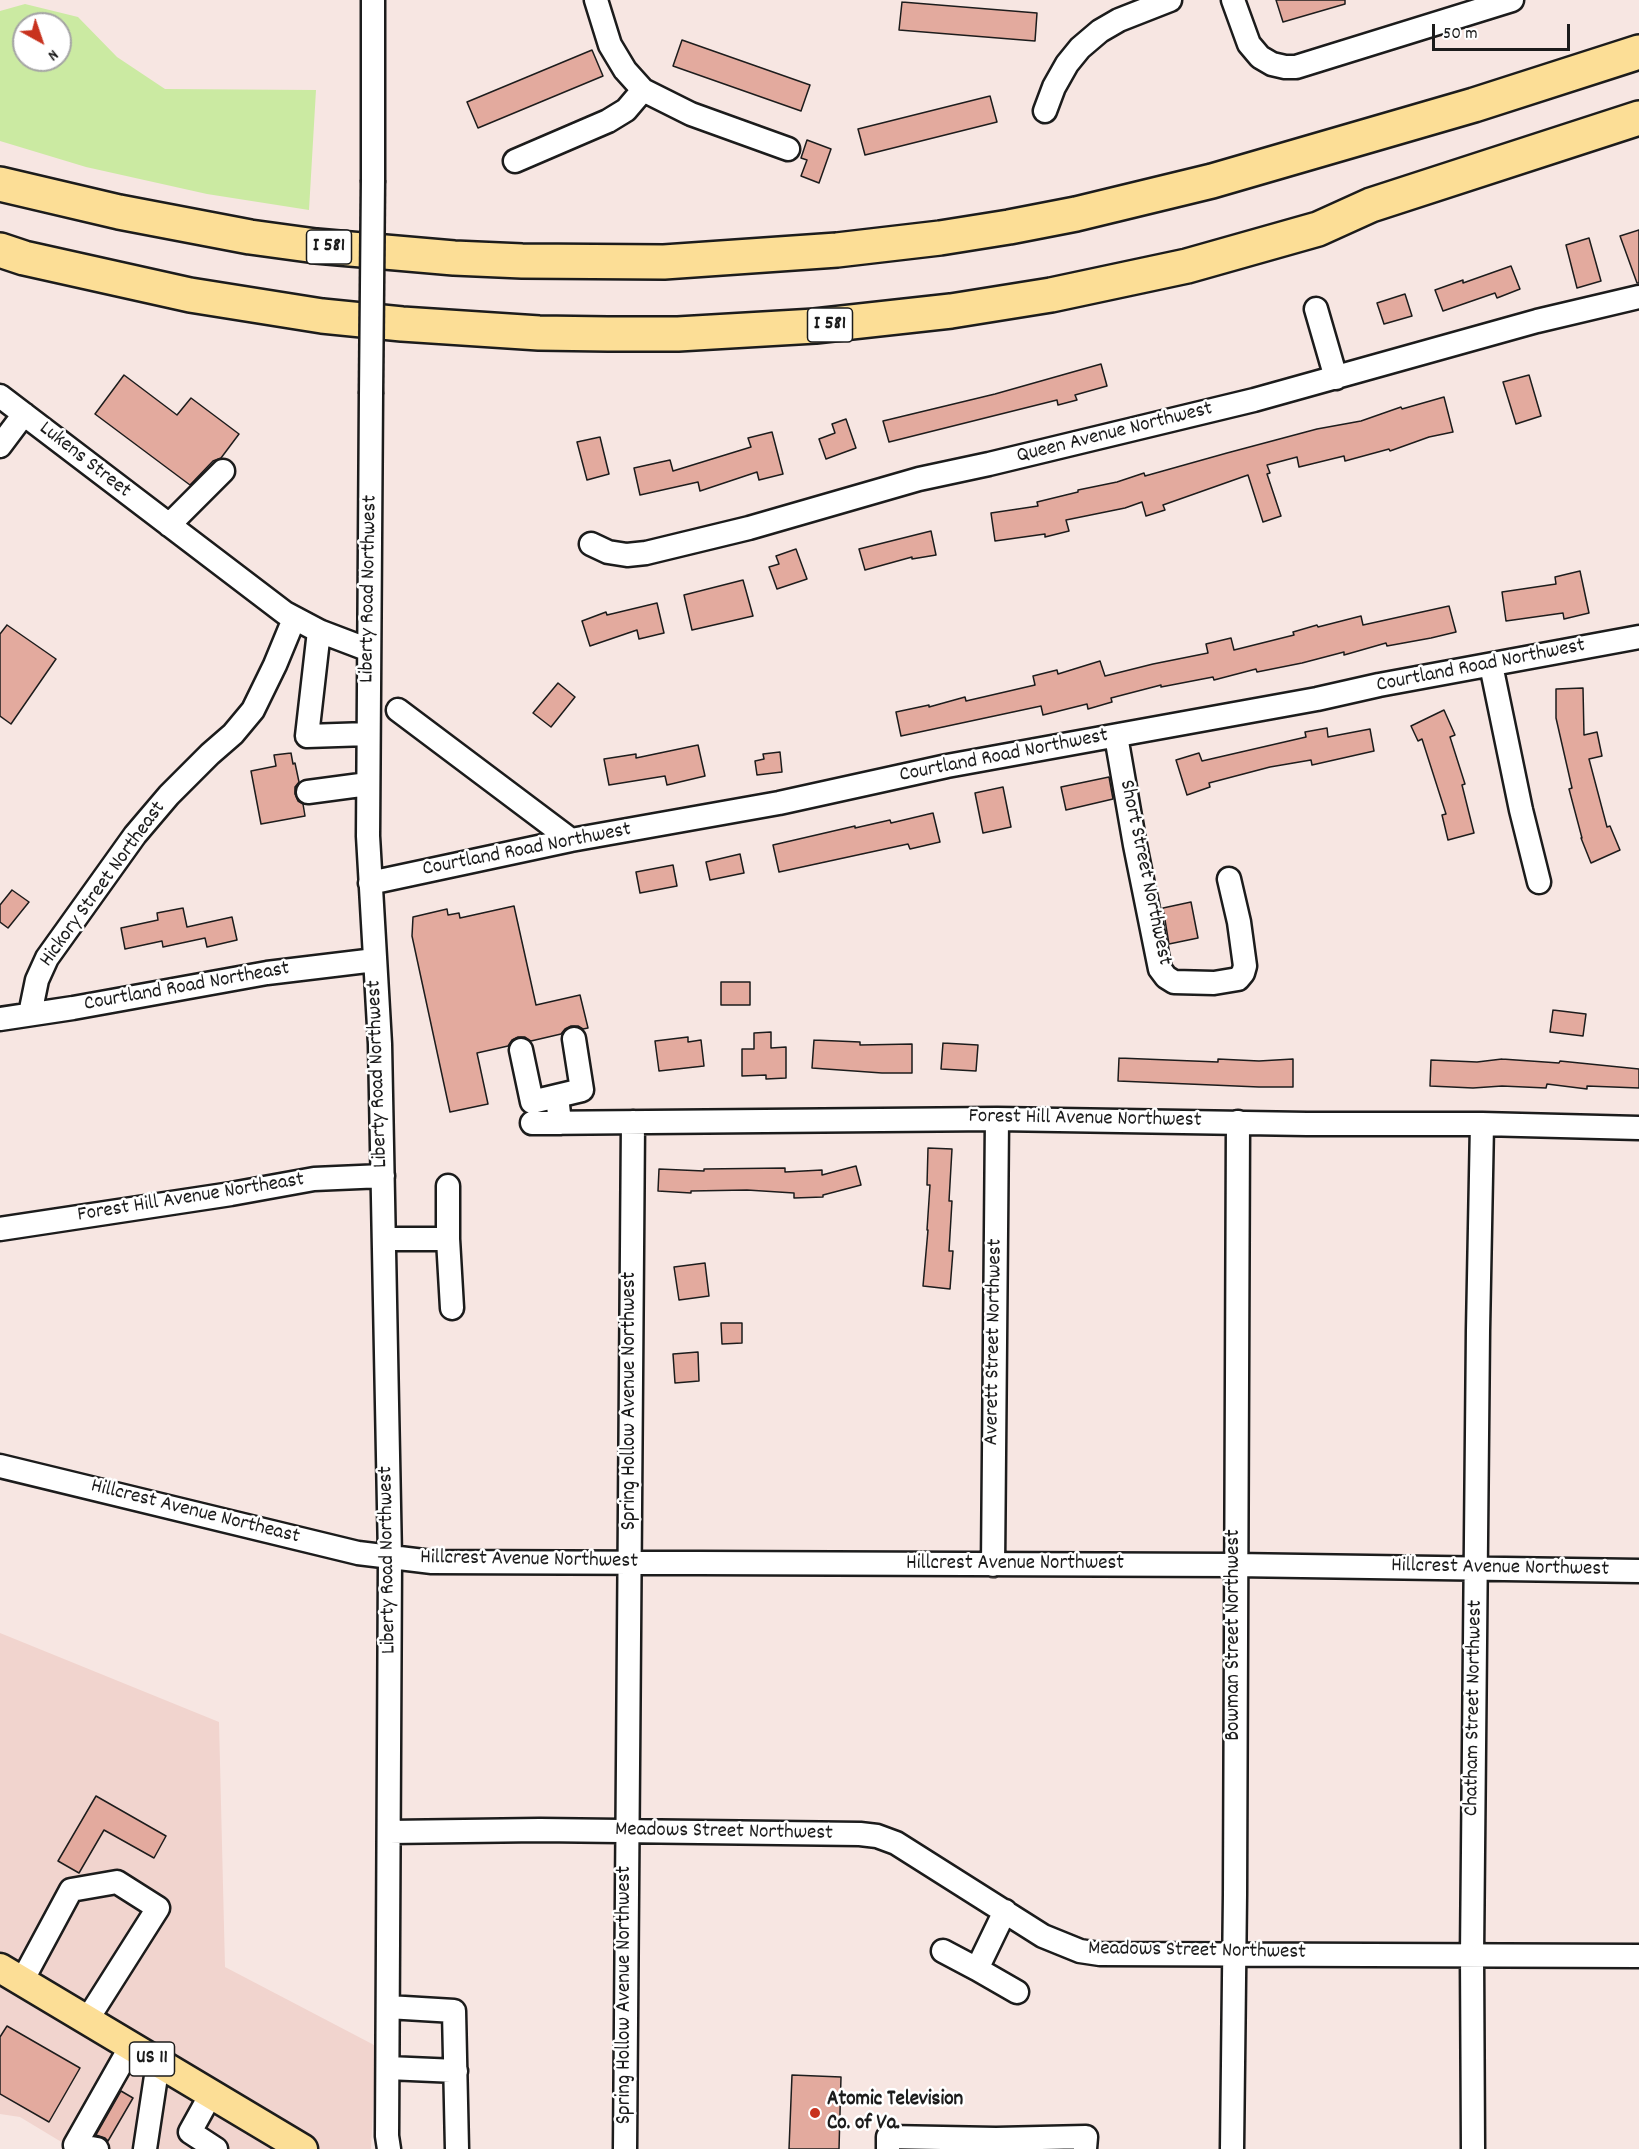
<!DOCTYPE html>
<html>
<head>
<meta charset="utf-8">
<style>
	body { margin:0 }
	#map { position:relative; width:1639px; height:2149px; overflow:hidden; background:#f7e6e2; font-family:Dekko,sans-serif }
	canvas { display:block }
	.north { position:absolute; left:12px; top:12px; width:60px; height:60px; box-sizing:border-box; background:#fff; border:2px solid #a4a4a4; border-radius:50%; rotate:140deg; font-size:16px; font-weight:700; line-height:24px; text-align:center; color:#1c1c1c }
	.north::after { content:''; display:block; margin:auto; width:21px; height:27px; background:#c8321e; clip-path:polygon(50% 0,100% 100%,50% 72%,0 100%) }
	.scale { position:absolute; left:1432px; top:24px; width:138px; height:27px; box-sizing:border-box; border:3px solid #1c1c1c; border-top:0; padding-left:8px; font-size:18px; line-height:21px; white-space:nowrap; color:#1c1c1c; -webkit-text-stroke:4px #fff; paint-order:stroke }
</style>
</head>
<body>
<div id="map">
<canvas width="1639" height="2149"></canvas>
<div class="north">N</div>
<div class="scale">50 m</div>
</div>
<script>
const c = document.querySelector('canvas').getContext('2d');
c.lineJoin = 'round';
function paint(path, color) { c.fillStyle = color; c.fill(path, 'evenodd'); }
const poly = rows => new Path2D(rows.map(r => 'M' + r).join(''));
function stroke(path, color, width, dash) { c.strokeStyle = color; c.lineWidth = width; c.lineCap = dash ? 'butt' : 'round'; c.setLineDash(dash || []); c.stroke(path); }
function label(font, color, halo, rows, align = 'center') {
  c.font = font + ' Dekko,sans-serif'; c.lineWidth = 5; c.setLineDash([]); c.textBaseline = 'middle'; c.strokeStyle = halo; c.fillStyle = color; for (const [text, x, y, turn = 0] of rows) {
    c.save(); c.translate(x, y); c.rotate((+turn || 0) * Math.PI / 180); c.textAlign = isNaN(turn) ? turn : align; if (halo) c.strokeText(text, 0, 0); c.fillText(text, 0, 0); c.restore();
  }
}
paint(poly([
	[0,1633,219,1722,225,1967,376,2046,371,2149,73,2149,20,2117,0,2114]
]), '#f1d4ce');
paint(poly([
	[25,4,78,17,117,57,165,89,316,90,309,210,207,194,86,167,0,141,0,11],
	[24,24,60,24,60,60,24,60]
]), '#cbeaa2');
const building = poly([
	[1276,0,1345,0,1345,4,1283,22,1276,0],
	[902,2,1037,13,1035,41,899,30,902,2],
	[682,40,810,85,801,111,673,66,682,40],
	[592,50,603,76,478,128,467,102,592,50],
	[990,96,997,122,865,155,858,129,990,96],
	[807,140,831,149,819,183,801,176,807,160,801,158,807,140],
	[1639,230,1639,283,1637,283,1620,236,1639,230],
	[1589,238,1601,281,1577,288,1566,245,1589,238],
	[1511,266,1520,289,1497,298,1495,293,1443,311,1435,290,1463,280,1463,283,1511,266],
	[1405,294,1412,316,1384,324,1377,303,1405,294],
	[1101,364,1107,386,1075,395,1077,400,1058,405,1057,400,889,442,883,421,995,394,1101,364],
	[124,375,177,415,191,398,239,434,221,458,213,461,190,485,95,414,124,375],
	[1529,375,1541,416,1516,424,1503,382,1529,375],
	[1444,397,1453,432,1429,437,1390,451,1389,449,1345,461,1344,456,1299,467,1297,457,1267,465,1270,473,1267,474,1281,516,1263,522,1248,475,1163,505,1165,510,1146,516,1142,502,1125,508,1066,520,1069,531,1045,537,1045,534,995,541,991,513,1038,506,1037,502,1078,492,1078,490,1117,482,1144,473,1145,476,1227,453,1317,429,1361,421,1401,407,1402,409,1444,397],
	[846,419,856,448,826,459,819,439,835,433,832,424,846,419],
	[772,432,783,474,759,480,757,472,700,491,698,482,640,495,634,468,670,460,673,471,751,447,748,438,772,432],
	[600,437,609,474,587,480,577,442,600,437],
	[931,531,936,555,912,559,912,557,865,570,859,549,931,531],
	[796,549,807,579,777,589,769,567,779,564,776,556,796,549],
	[1580,571,1589,613,1564,619,1563,613,1506,621,1502,592,1556,584,1555,577,1580,571],
	[743,580,753,616,692,630,684,595,743,580],
	[657,603,664,633,639,639,637,630,590,646,582,621,606,612,607,615,657,603],
	[1449,606,1456,632,1431,638,1387,646,1386,643,1344,655,1344,652,1302,663,1257,672,1256,669,1214,680,1213,677,1161,687,1161,685,1111,698,1112,702,1088,709,1087,704,1043,715,1041,706,901,736,896,712,929,705,929,707,965,697,966,701,1035,685,1033,676,1057,670,1058,674,1100,661,1105,676,1153,664,1208,653,1206,644,1231,638,1234,650,1294,635,1293,632,1317,625,1318,627,1361,616,1363,625,1449,606],
	[7,625,56,659,11,724,0,716,0,634,7,625],
	[558,683,575,697,551,727,533,713,558,683],
	[1583,688,1584,735,1597,732,1602,756,1589,759,1607,827,1610,826,1620,850,1591,863,1581,838,1582,838,1569,789,1572,788,1556,718,1556,689,1583,688],
	[1444,710,1455,735,1450,737,1465,784,1462,785,1474,833,1448,840,1442,815,1446,814,1422,739,1418,741,1411,726,1444,710],
	[1327,728,1328,737,1370,729,1374,751,1312,765,1311,760,1270,767,1209,783,1210,787,1187,795,1176,760,1199,753,1202,761,1306,737,1305,732,1327,728],
	[698,745,705,776,667,785,665,776,609,785,604,759,636,754,636,758,698,745],
	[780,752,782,772,757,775,755,761,764,759,763,754,780,752],
	[291,753,293,764,295,763,299,782,295,787,295,794,298,801,303,804,305,816,261,824,251,771,276,766,274,755,291,753],
	[1109,777,1113,799,1066,810,1061,787,1109,777],
	[1003,787,1011,827,983,833,975,793,1003,787],
	[933,813,940,842,910,849,908,844,779,872,773,845,855,826,855,828,890,820,891,823,933,813],
	[740,854,744,873,710,880,706,862,740,854],
	[673,865,677,886,640,893,636,872,673,865],
	[12,890,29,902,8,928,0,922,0,905,12,890],
	[1191,902,1198,938,1169,944,1163,908,1191,902],
	[514,906,536,1005,580,995,588,1028,583,1029,578,1026,571,1026,565,1029,561,1034,531,1041,525,1037,518,1037,512,1040,508,1046,477,1053,488,1104,450,1112,412,936,413,917,447,909,448,915,459,913,460,918,514,906],
	[183,908,187,927,232,917,237,940,207,947,205,938,163,947,162,941,125,949,121,928,158,920,157,913,183,908],
	[721,982,750,982,750,1005,721,1005,721,982],
	[1553,1010,1586,1014,1583,1036,1550,1032,1553,1010],
	[771,1032,771,1048,786,1047,786,1078,766,1079,766,1075,742,1076,742,1049,754,1049,754,1033,771,1032],
	[688,1037,688,1042,701,1040,704,1066,659,1071,655,1041,688,1037],
	[814,1040,860,1042,860,1045,912,1044,912,1073,882,1073,812,1068,814,1040],
	[943,1043,978,1045,976,1071,941,1069,943,1043],
	[1119,1058,1218,1062,1218,1059,1259,1061,1293,1059,1293,1087,1259,1087,1118,1081,1119,1058],
	[1502,1059,1559,1063,1560,1061,1639,1069,1639,1088,1587,1086,1587,1089,1547,1084,1546,1088,1502,1086,1473,1088,1430,1086,1431,1060,1477,1062,1502,1059],
	[928,1148,952,1149,949,1201,952,1201,949,1251,953,1251,950,1289,923,1286,928,1230,927,1230,930,1185,927,1185,928,1148],
	[856,1166,861,1185,823,1195,823,1197,794,1198,794,1193,747,1190,691,1191,691,1193,658,1191,659,1169,704,1171,704,1169,785,1168,785,1172,822,1170,822,1175,856,1166],
	[705,1263,709,1296,679,1300,674,1267,705,1263],
	[721,1323,742,1323,742,1343,722,1344,721,1323],
	[698,1352,699,1381,675,1383,673,1354,698,1352],
	[96,1796,166,1836,154,1858,104,1830,79,1873,58,1861,96,1796],
	[7,2026,80,2068,49,2122,0,2094,0,2037,7,2026],
	[792,2075,841,2077,839,2149,789,2149,792,2075],
	[121,2091,133,2098,108,2141,105,2138,96,2135,121,2091]
]);
paint(building, '#e3aa9e');
stroke(building, '#1c1c1c', 1.5);
const minor = poly([
	[373,0,373,180],
	[596,0,610,45,625,70,643,90,691,114,788,149],
	[1233,0,1249,44,1260,57,1272,64,1285,67,1296,67,1512,0],
	[1045,111,1054,87,1067,64,1080,48,1100,31,1119,20,1170,0],
	[515,161,608,121,626,110,643,90],
	[1316,309,1336,378],
	[371,394,368,836,380,1044,390,1558,387,2136,389,2149],
	[0,396,285,613,319,631,369,650],
	[0,446,24,414],
	[169,525,223,471],
	[591,544,608,552,627,555,646,553,749,528,919,479,989,464,1254,400,1537,321,1639,297],
	[319,631,307,736,368,734],
	[1491,665,1521,810,1539,882],
	[398,710,571,840],
	[1116,736,1135,845,1160,969,1166,977,1174,982,1214,983,1238,979,1243,973,1245,966,1239,922,1229,879],
	[308,792,368,784],
	[370,883,571,840,779,803,947,766,1317,699,1379,685,1639,637],
	[30,1014,37,980,47,958,135,835,169,795,210,754,233,734,253,710,275,665,294,619],
	[0,1019,73,1008,267,973,375,960],
	[521,1050,532,1102,557,1096],
	[532,1123,997,1119,1307,1124,1482,1124,1639,1128],
	[560,1123,557,1096,582,1090,574,1039],
	[448,1186,448,1239],
	[0,1229,231,1194,314,1179,383,1176],
	[384,1239,448,1239,452,1308],
	[0,1466,358,1553,432,1562,1235,1565,1639,1571],
	[993,1565,997,1119],
	[389,1832,540,1830,860,1834,877,1836,896,1843,1043,1936,1080,1951,1100,1954,1639,1956],
	[943,1951,977,1969,1005,1911],
	[977,1969,1017,1992],
	[22,1981,71,1890,117,1882,158,1908,87,2020],
	[388,2007,454,2011,457,2149],
	[388,2068,456,2071],
	[211,2094,190,2132,216,2149],
	[97,2149,75,2145,131,2046],
	[145,2149,158,2063],
	[625,2149,633,1122],
	[888,2149,888,2137,996,2139],
	[996,2149,996,2139,1086,2137,1085,2149],
	[1232,2149,1235,1895,1238,1122],
	[1473,2149,1472,1955,1478,1330,1482,1124]
]);
const major = poly([
	[0,1968,303,2149]
]);
const highway = poly([
	[0,184,119,212,250,237,316,246,454,258,522,261,664,262,837,250,940,238,1009,227,1076,214,1212,181,1474,105,1639,52],
	[0,250,24,258,190,295,322,316,402,324,539,333,608,334,678,334,815,326,951,311,1051,295,1187,266,1318,229,1371,205,1639,118]
]);
stroke(minor, '#1c1c1c', 27);
stroke(major, '#1c1c1c', 33);
stroke(highway, '#1c1c1c', 38);
stroke(minor, '#fff', 22);
stroke(major, '#fcde96', 28);
stroke(highway, '#fcde96', 33);
const minorBridge = poly([
	[371,394,373,180]
]);
stroke(minorBridge, '#1c1c1c', 27, []);
stroke(minorBridge, '#fff', 22);
for (const [x, y, r, color] of [
	[815,2113,6,"#c8321e"]
]) { const dot = new Path2D(); dot.arc(x, y, r, 0, 2 * Math.PI); c.fillStyle = color; c.fill(dot); stroke(dot, '#fff', 2); }
for (const [x, y, w] of [
	[329,247,45],
	[830,325,45],
	[152,2059,45]
]) { const box = new Path2D(); box.roundRect(x - w / 2, y - 17, w, 34, 4.5); c.fillStyle = '#fff'; c.fill(box); stroke(box, '#1c1c1c', 1.5); }
label('bold 20px', '#1c1c1c', null, [
	["I 581",329,247],
	["I 581",830,325],
	["US 11",152,2059]
]);
label('21px', '#1c1c1c', '#fff', [
	["Queen Avenue Northwest",1115,434,-14],
	["Lukens Street",84,461,38],
	["Liberty Road Northwest",370,589,-89],
	["Courtland Road Northwest",1481,667,-11],
	["Courtland Road Northwest",1004,757,-11],
	["Courtland Road Northwest",527,851,-11],
	["Short Street Northwest",1144,873,78],
	["Hickory Street Northeast",104,885,-54],
	["Courtland Road Northeast",187,988,-10],
	["Liberty Road Northwest",379,1074,-92],
	["Forest Hill Avenue Northwest",1085,1120,1],
	["Forest Hill Avenue Northeast",191,1199,-9],
	["Averett Street Northwest",995,1342,-89],
	["Spring Hollow Avenue Northwest",631,1401,-90],
	["Hillcrest Avenue Northeast",195,1513,14],
	["Liberty Road Northwest",389,1560,-91],
	["Hillcrest Avenue Northwest",529,1561,1],
	["Hillcrest Avenue Northwest",1015,1565],
	["Hillcrest Avenue Northwest",1500,1569,1],
	["Bowman Street Northwest",1235,1635,-90],
	["Chatham Street Northwest",1475,1708,-89],
	["Meadows Street Northwest",724,1833,1],
	["Meadows Street Northwest",1197,1952,1],
	["Spring Hollow Avenue Northwest",626,1995,-90]
]);
label('bold 21px', '#1c1c1c', '#fff', [
	["Atomic Television",827,2101],
	["Co. of Va.",827,2125]
], 'left');
</script>
</body>
</html>
